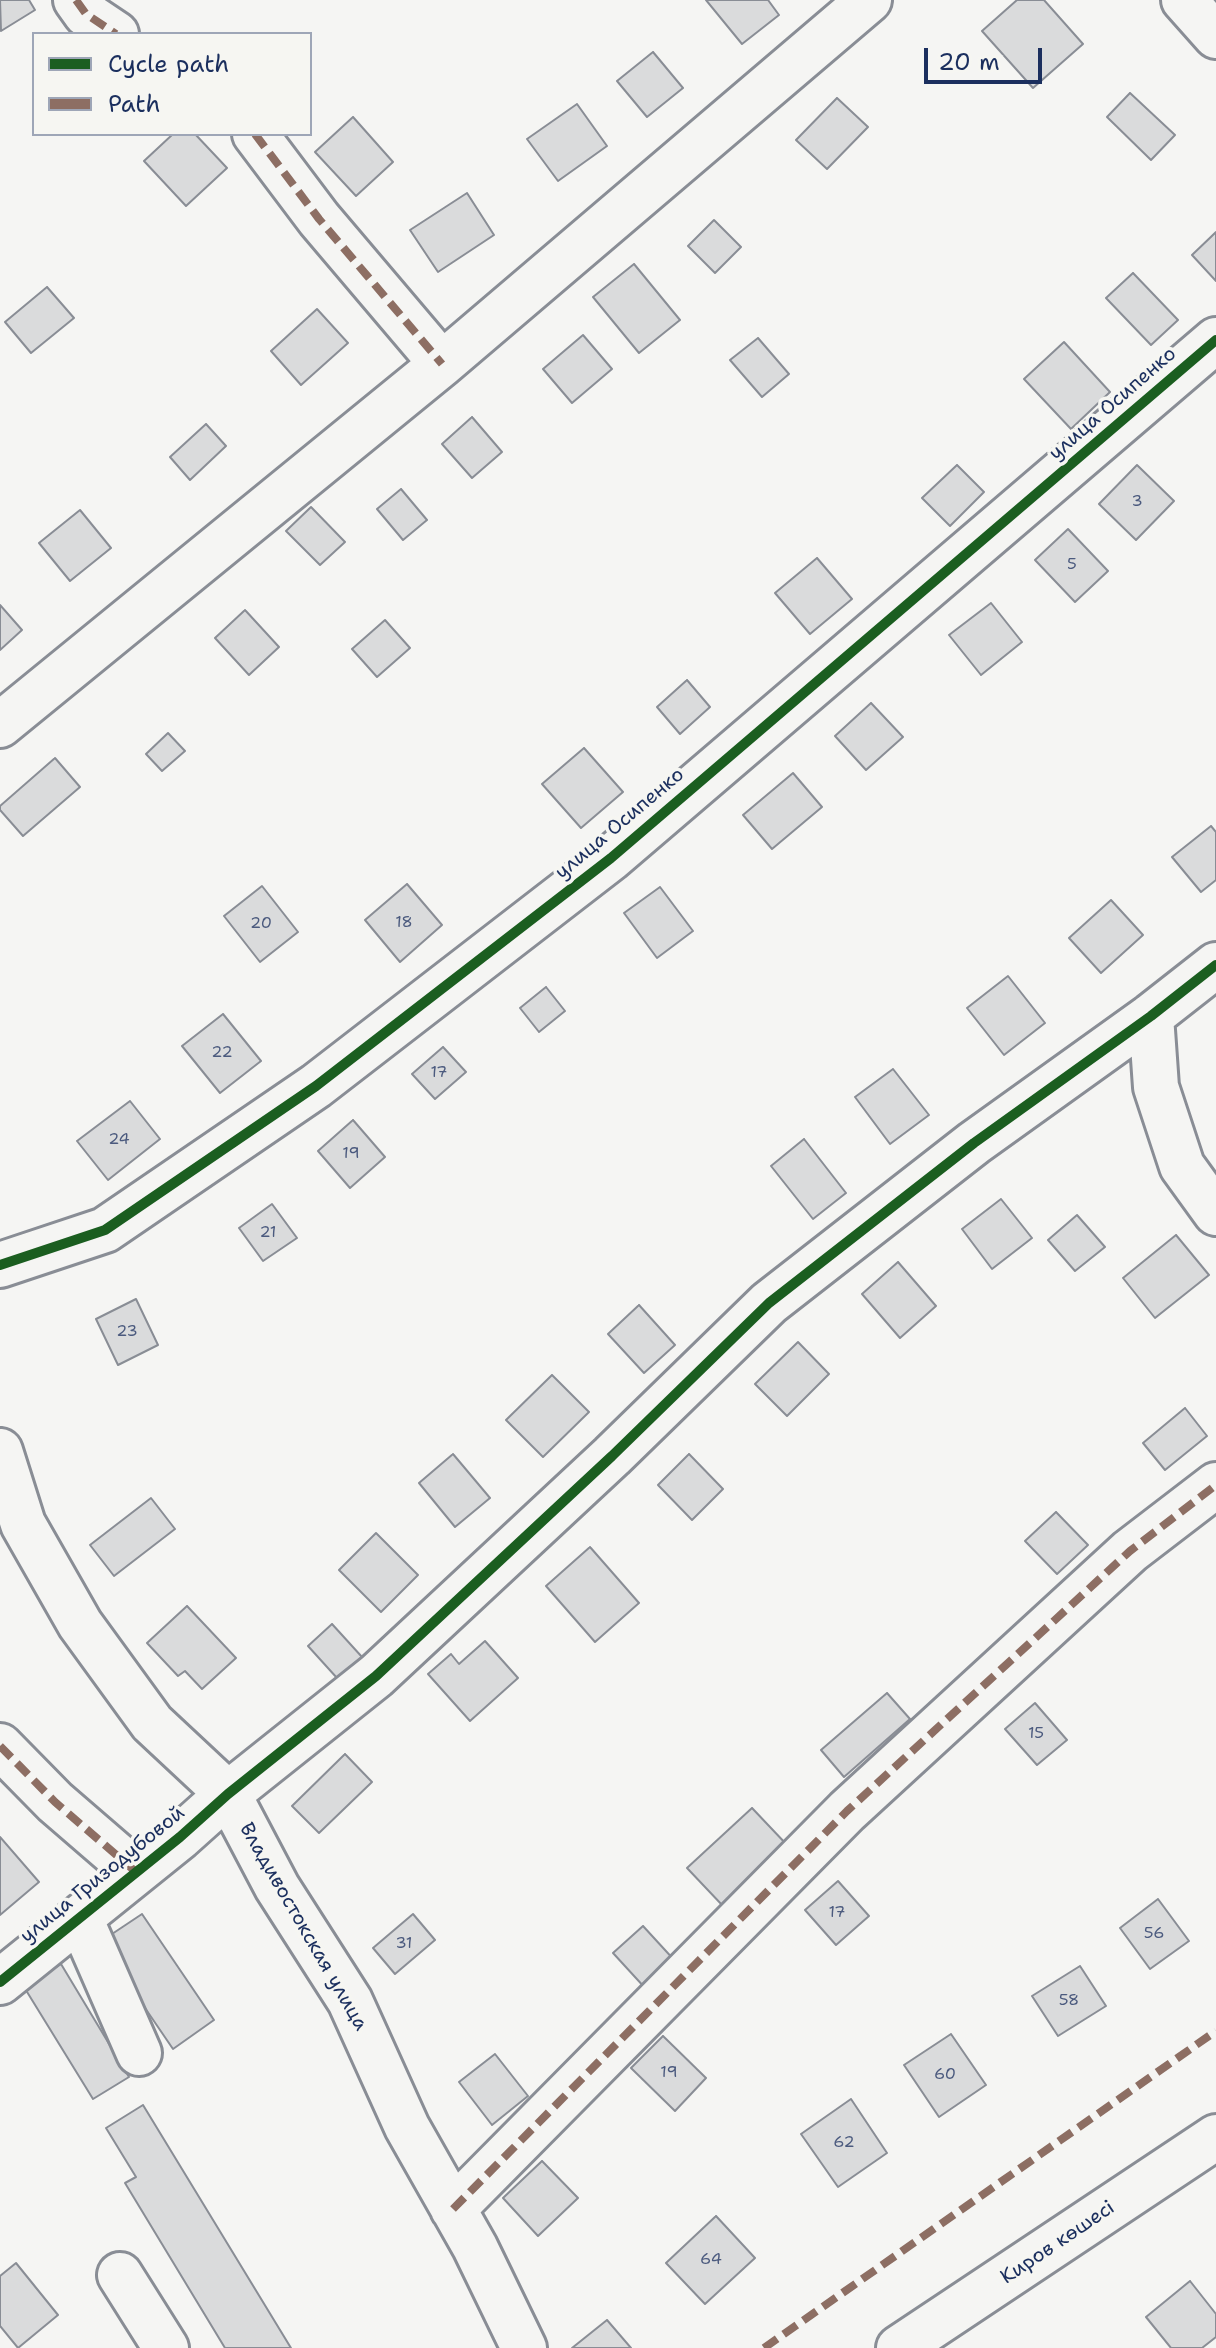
<!DOCTYPE html>
<html>
<head>
<meta charset="utf-8">
<style>
	body { margin:0 }
	#map { position:relative; width:1216px; height:2348px; overflow:hidden; background:#f5f5f3; font-family:"Shantell Sans",sans-serif }
	canvas { display:block }
	.legend { position:absolute; left:32px; top:32px; width:280px; height:104px; box-sizing:border-box; background:#f6f6f2; border:2px solid #9ea6b7; margin:0; padding:10px 14px; list-style:none; font-size:24px; color:#1b2f5e }
	.legend li { display:flex; align-items:center; gap:16px; height:40px }
	.legend b { width:40px; border:2px solid #9ea6b7 }
	.scale { position:absolute; left:924px; top:48px; width:118px; height:36px; box-sizing:border-box; border:4px solid #1b2f5e; border-top:0; padding-left:10px; font-size:24px; line-height:28px; white-space:nowrap; color:#1b2f5e; -webkit-text-stroke:6px #f6f6f2; paint-order:stroke }
</style>
</head>
<body>
<div id="map">
<canvas width="1216" height="2348"></canvas>
<ul class="legend">
<li><b style="height:10px;background:#1b5e20"></b>Cycle path</li>
<li><b style="height:10px;background:#8d6e63"></b>Path</li>
</ul>
<div class="scale">20 m</div>
</div>
<script>
const c = document.querySelector('canvas').getContext('2d');
c.lineJoin = 'round';
function paint(path, color) { c.fillStyle = color; c.fill(path, 'evenodd'); }
const poly = rows => new Path2D(rows.map(r => 'M' + r).join(''));
function stroke(path, color, width, dash) { c.strokeStyle = color; c.lineWidth = width; c.lineCap = dash ? 'butt' : 'round'; c.setLineDash(dash || []); c.stroke(path); }
function label(font, color, halo, rows, align = 'center') {
  c.font = font + ' "Shantell Sans",sans-serif'; c.lineWidth = 7; c.setLineDash([]); c.textBaseline = 'middle'; c.strokeStyle = halo; c.fillStyle = color; for (const [text, x, y, turn = 0] of rows) {
    c.save(); c.translate(x, y); c.rotate((+turn || 0) * Math.PI / 180); c.textAlign = isNaN(turn) ? turn : align; if (halo) c.strokeText(text, 0, 0); c.fillText(text, 0, 0); c.restore();
  }
}
const building = poly([
	[0,0,29,0,35,10,1,31,0,0],
	[706,0,768,0,779,15,742,44,706,0],
	[1017,0,1044,0,1083,44,1033,88,982,31,1017,0],
	[653,52,683,88,647,117,617,81,653,52],
	[1130,93,1175,135,1151,160,1107,117,1130,93],
	[837,98,868,127,827,169,796,140,837,98],
	[577,104,607,146,558,181,527,139,577,104],
	[353,117,393,162,356,196,315,152,353,117],
	[173,134,195,134,227,168,186,206,144,161,173,134],
	[467,193,494,235,438,272,410,230,467,193],
	[714,220,741,247,715,273,688,246,714,220],
	[1216,232,1216,281,1192,255,1216,232],
	[634,264,680,320,639,353,593,297,634,264],
	[1133,273,1178,320,1151,345,1106,298,1133,273],
	[47,287,74,318,31,353,5,322,47,287],
	[317,309,348,343,301,385,271,351,317,309],
	[583,335,612,369,572,403,543,369,583,335],
	[758,338,789,374,762,397,730,360,758,338],
	[1064,342,1110,392,1071,429,1024,379,1064,342],
	[472,417,502,452,472,478,442,444,472,417],
	[206,424,226,446,190,480,170,457,206,424],
	[957,465,984,492,950,526,922,498,957,465],
	[1137,465,1174,501,1136,540,1099,504,1137,465],
	[401,489,427,520,403,540,377,509,401,489],
	[311,507,345,542,320,565,286,531,311,507],
	[80,510,111,548,70,581,39,543,80,510],
	[1068,529,1108,571,1075,602,1035,560,1068,529],
	[817,558,852,599,810,634,775,593,817,558],
	[991,603,1022,642,981,675,949,635,991,603],
	[0,605,22,630,0,650,0,605],
	[245,610,279,647,249,675,215,638,245,610],
	[385,620,410,648,377,677,352,649,385,620],
	[687,680,710,707,680,734,657,707,687,680],
	[871,703,903,737,866,770,835,736,871,703],
	[168,733,185,751,162,771,146,754,168,733],
	[584,748,623,792,581,828,542,784,584,748],
	[55,758,80,787,23,836,0,810,0,806,55,758],
	[793,773,822,807,772,849,743,815,793,773],
	[1211,826,1216,832,1216,880,1201,892,1172,857,1211,826],
	[407,884,442,925,400,962,365,920,407,884],
	[262,886,298,932,260,962,224,916,262,886],
	[660,887,693,931,657,958,624,913,660,887],
	[1111,900,1143,935,1101,973,1069,938,1111,900],
	[1008,976,1045,1023,1004,1055,967,1008,1008,976],
	[546,987,565,1011,539,1032,520,1008,546,987],
	[223,1014,261,1061,220,1093,182,1046,223,1014],
	[443,1047,466,1072,435,1099,412,1074,443,1047],
	[893,1069,929,1115,890,1144,855,1097,893,1069],
	[130,1101,160,1139,108,1180,77,1141,130,1101],
	[353,1120,385,1157,350,1188,318,1151,353,1120],
	[804,1139,846,1193,813,1219,771,1166,804,1139],
	[1001,1199,1032,1238,992,1269,962,1229,1001,1199],
	[272,1204,297,1238,263,1261,239,1228,272,1204],
	[1077,1215,1105,1247,1075,1271,1048,1240,1077,1215],
	[1176,1235,1209,1275,1155,1318,1123,1278,1176,1235],
	[898,1262,936,1306,900,1338,862,1294,898,1262],
	[136,1299,158,1345,118,1365,96,1319,136,1299],
	[639,1305,675,1345,644,1373,608,1334,639,1305],
	[798,1342,829,1374,787,1416,755,1384,798,1342],
	[552,1375,589,1412,543,1457,506,1420,552,1375],
	[1185,1408,1207,1436,1165,1470,1143,1443,1185,1408],
	[453,1454,490,1498,455,1527,419,1483,453,1454],
	[689,1454,723,1489,692,1520,658,1485,689,1454],
	[151,1498,175,1529,114,1576,90,1545,151,1498],
	[1056,1512,1088,1545,1057,1574,1025,1541,1056,1512],
	[376,1533,418,1575,381,1612,339,1570,376,1533],
	[590,1547,639,1603,595,1642,546,1586,590,1547],
	[187,1606,236,1658,202,1689,185,1671,178,1676,147,1643,187,1606],
	[332,1624,362,1657,337,1678,308,1646,332,1624],
	[485,1641,518,1678,470,1721,428,1674,451,1654,459,1664,485,1641],
	[887,1693,910,1719,844,1777,821,1750,887,1693],
	[1035,1703,1067,1740,1037,1765,1005,1729,1035,1703],
	[345,1754,372,1782,319,1833,292,1806,345,1754],
	[752,1808,788,1846,723,1906,687,1868,752,1808],
	[0,1837,39,1882,0,1915,0,1837],
	[838,1881,869,1916,836,1945,805,1910,838,1881],
	[1158,1899,1189,1941,1150,1969,1120,1928,1158,1899],
	[142,1914,214,2020,173,2049,100,1942,142,1914],
	[413,1914,435,1940,395,1974,373,1948,413,1914],
	[643,1926,676,1962,646,1989,613,1953,643,1926],
	[61,1964,129,2077,93,2099,24,1987,61,1964],
	[1080,1966,1106,2006,1058,2036,1032,1996,1080,1966],
	[951,2034,986,2085,939,2117,904,2065,951,2034],
	[663,2036,706,2078,675,2111,631,2068,663,2036],
	[495,2054,528,2096,492,2125,459,2082,495,2054],
	[851,2099,887,2153,838,2187,801,2134,851,2099],
	[143,2105,291,2348,225,2348,125,2183,136,2177,106,2128,143,2105],
	[542,2161,578,2198,538,2236,503,2198,542,2161],
	[716,2216,755,2258,705,2304,666,2263,716,2216],
	[16,2263,58,2315,18,2348,0,2326,0,2276,16,2263],
	[1190,2281,1216,2314,1216,2337,1202,2348,1171,2348,1146,2317,1190,2281],
	[607,2320,631,2348,572,2348,607,2320]
]);
paint(building, '#dadbdc');
stroke(building, '#898d95', 2);
const minor = poly([
	[76,0,86,14,116,34],
	[1184,0,1216,36],
	[255,134,319,219,442,364],
	[0,725,442,364,869,0],
	[1151,1016,1156,1087,1182,1166,1216,1213],
	[0,1265,105,1230,316,1086,611,858,1216,340],
	[0,1451,23,1524,80,1624,152,1723,228,1794,277,1887,350,2001,407,2127,475,2247,524,2348],
	[0,1746,55,1802,136,1872],
	[80,1918,139,2053],
	[0,1982,180,1837,228,1794,376,1676,612,1456,769,1303,974,1143,1151,1016,1216,965],
	[453,2209,847,1811,1130,1551,1216,1485],
	[120,2275,166,2348],
	[899,2348,1216,2137]
]);
stroke(minor, '#898d95', 50);
stroke(minor, '#f5f5f3', 44);
stroke(poly([
	[76,0,86,14,116,34],
	[255,134,319,219,442,364],
	[0,1746,55,1802,136,1872],
	[453,2209,847,1811,1130,1551,1216,1485],
	[764,2348,1216,2031]
]), '#8d6e63', 8, [16, 8]);
stroke(poly([
	[0,1265,105,1230,316,1086,611,858,1216,340],
	[0,1982,180,1837,228,1794,376,1676,612,1456,769,1303,974,1143,1151,1016,1216,965]
]), '#1b5e20', 10);
label('16px', '#4b5a7e', null, [
	["3",1137,502],
	["5",1072,565],
	["18",404,923],
	["20",261,924],
	["22",222,1053],
	["17",439,1073],
	["24",119,1140],
	["19",351,1154],
	["21",268,1233],
	["23",127,1332],
	["15",1036,1734],
	["17",837,1913],
	["56",1154,1934],
	["31",404,1944],
	["58",1069,2001],
	["19",669,2073],
	["60",945,2075],
	["62",844,2143],
	["64",711,2260]
]);
label('20px', '#1b2f5e', '#f6f6f2', [
	["улица Осипенко",1113,404,-41],
	["улица Осипенко",620,824,-40],
	["улица Гризодубовой",103,1875,-39],
	["Владивостокская улица",303,1927,60],
	["Киров көшесі",1058,2243,-34]
]);
</script>
</body>
</html>
